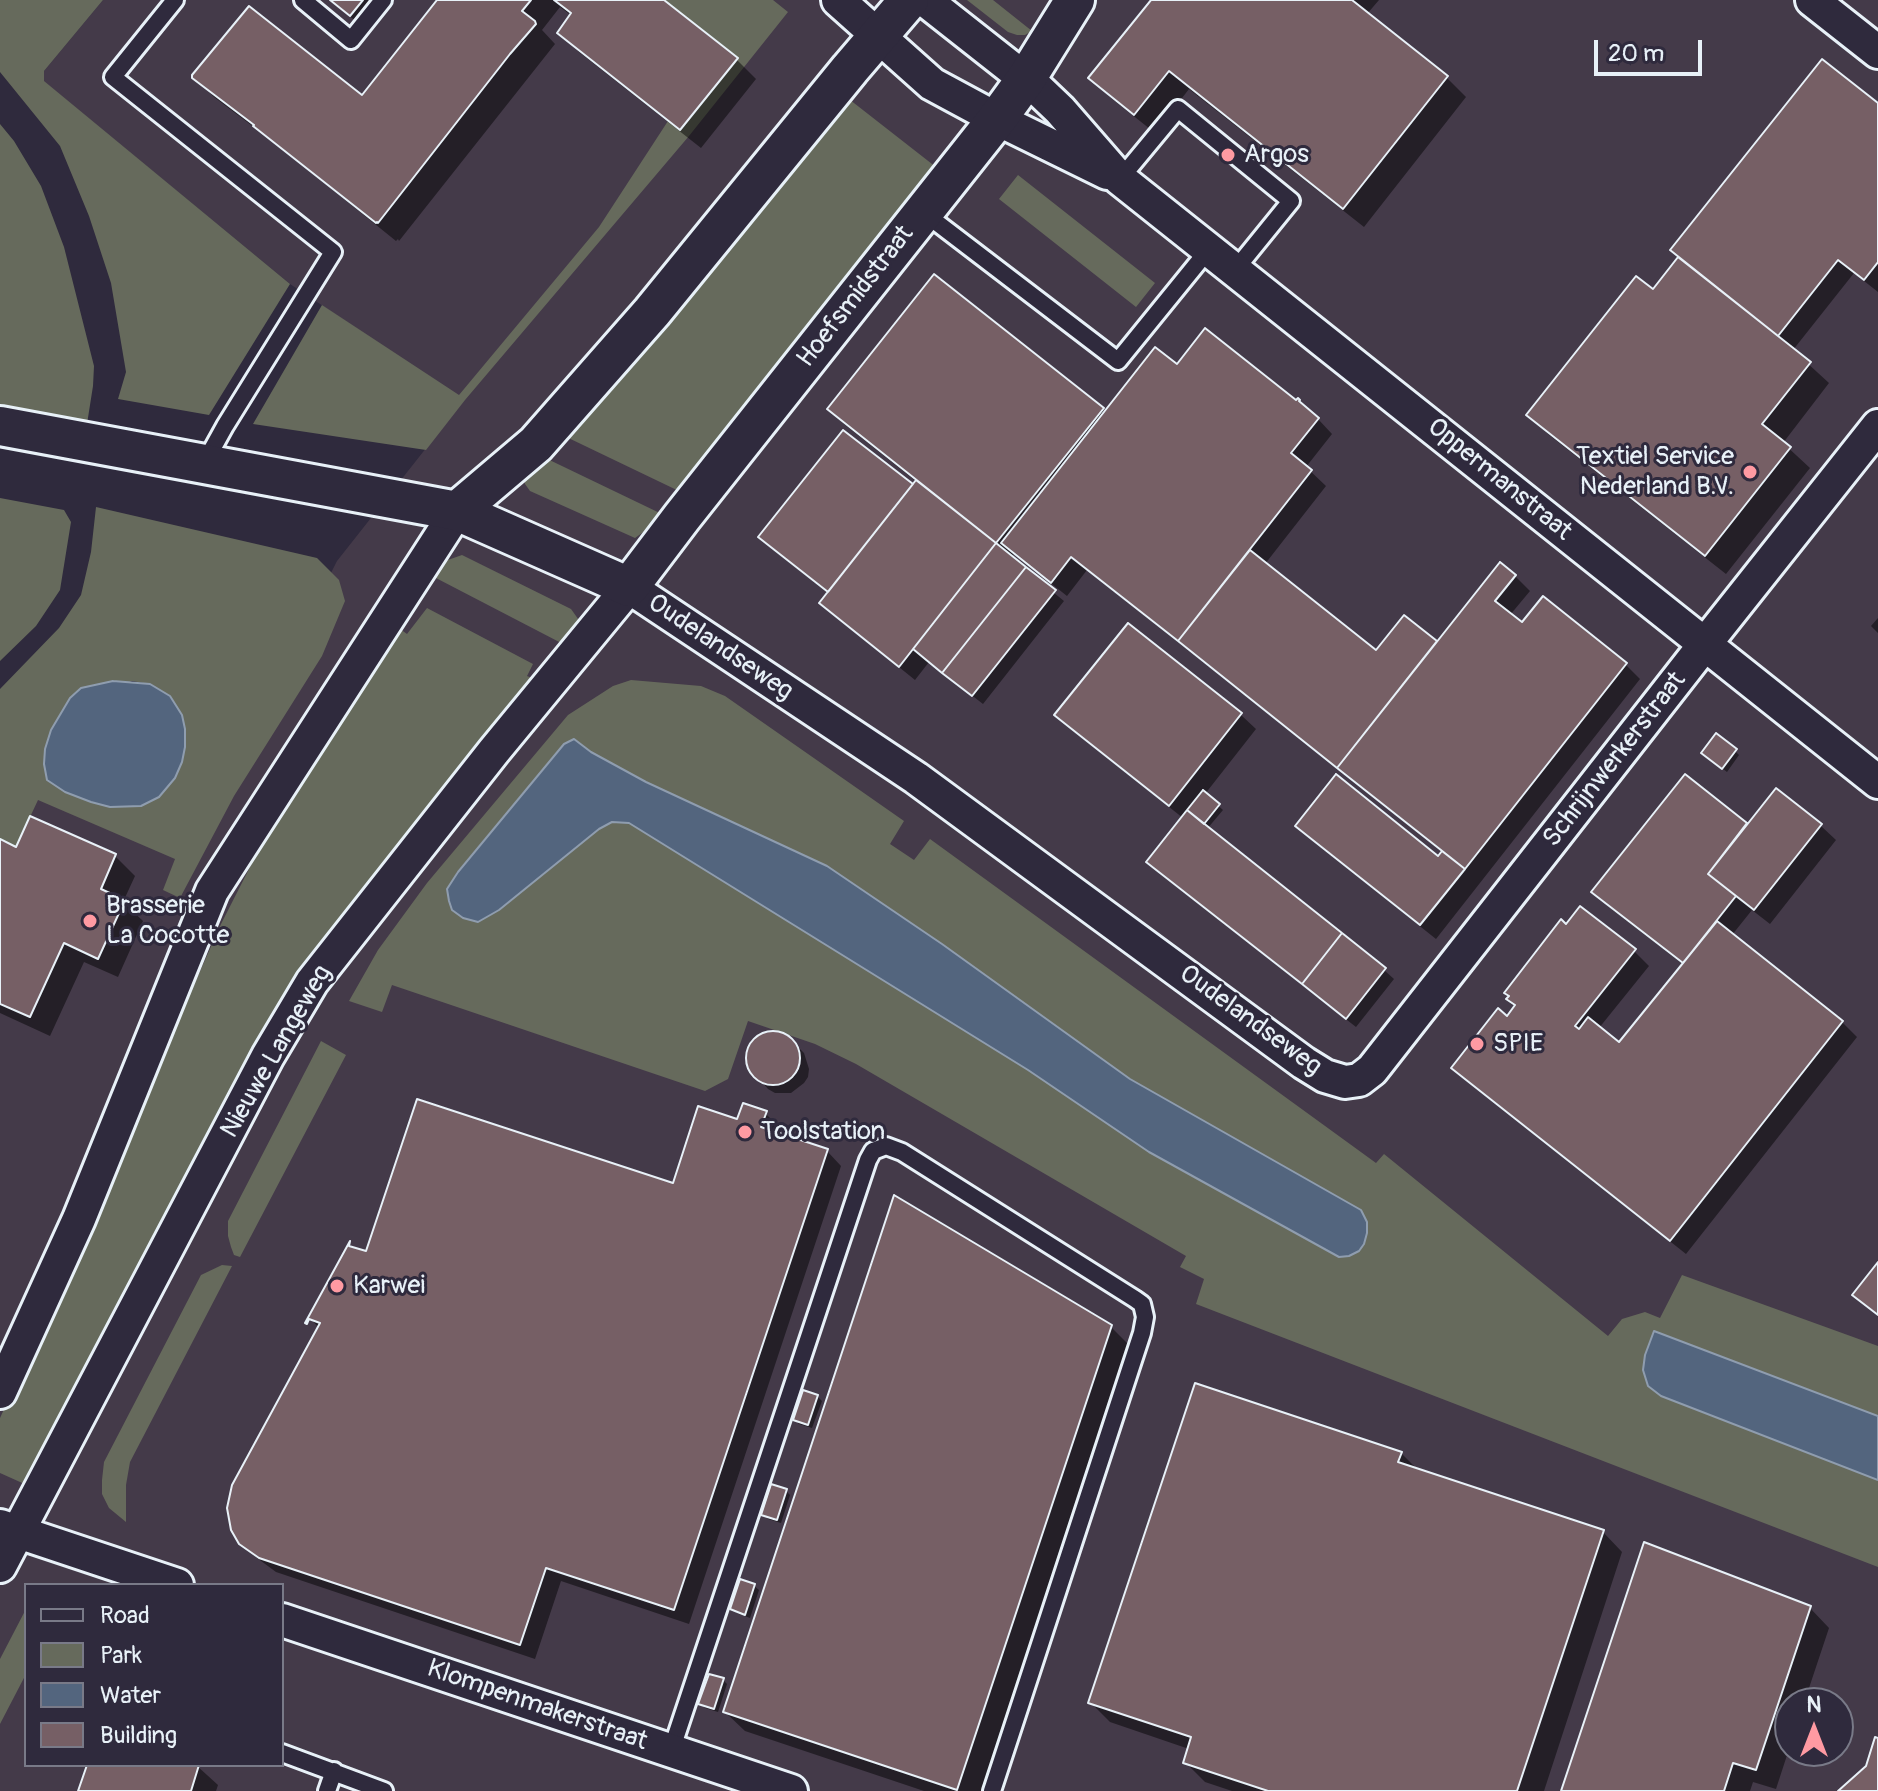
<!DOCTYPE html>
<html>
<head>
<meta charset="utf-8">
<style>
	body { margin:0 }
	#map { position:relative; width:1878px; height:1791px; overflow:hidden; background:#2f2a3d; font-family:Pangolin,sans-serif }
	canvas { display:block }
	.legend { position:absolute; left:24px; top:1583px; width:260px; height:184px; box-sizing:border-box; background:#2f2a3d; border:2px solid #797a88; margin:0; padding:10px 14px; list-style:none; font-size:24px; color:#e8f1f8 }
	.legend li { display:flex; align-items:center; gap:16px; height:40px }
	.legend b { width:40px; border:2px solid #797a88 }
	.north { position:absolute; left:1774px; top:1687px; width:80px; height:80px; box-sizing:border-box; background:#2f2a3d; border:2px solid #797a88; border-radius:50%; rotate:0deg; font-size:22px; font-weight:700; line-height:32px; text-align:center; color:#e8f1f8 }
	.north::after { content:''; display:block; margin:auto; width:28px; height:36px; background:#ff9aa2; clip-path:polygon(50% 0,100% 100%,50% 72%,0 100%) }
	.scale { position:absolute; left:1594px; top:40px; width:108px; height:36px; box-sizing:border-box; border:4px solid #e8f1f8; border-top:0; padding-left:10px; font-size:24px; line-height:28px; white-space:nowrap; color:#e8f1f8; -webkit-text-stroke:6px #2f2a3d; paint-order:stroke }
</style>
</head>
<body>
<div id="map">
<canvas width="1878" height="1791"></canvas>
<ul class="legend">
<li><b style="height:10px;background:#2f2a3d"></b>Road</li>
<li><b style="height:22px;background:#666a5c"></b>Park</li>
<li><b style="height:22px;background:#53657e"></b>Water</li>
<li><b style="height:22px;background:#765f65"></b>Building</li>
</ul>
<div class="north">N</div>
<div class="scale">20 m</div>
</div>
<script>
const c = document.querySelector('canvas').getContext('2d');
c.lineJoin = 'round';
function paint(path, color) { c.fillStyle = color; c.fill(path, 'evenodd'); }
const poly = rows => new Path2D(rows.map(r => 'M' + r).join(''));
function stroke(path, color, width, dash) { c.strokeStyle = color; c.lineWidth = width; c.lineCap = dash ? 'butt' : 'round'; c.setLineDash(dash || []); c.stroke(path); }
function label(font, color, halo, rows, align = 'center') {
  c.font = font + ' Pangolin,sans-serif'; c.lineWidth = 6; c.setLineDash([]); c.textBaseline = 'middle'; c.strokeStyle = halo; c.fillStyle = color; for (const [text, x, y, turn = 0] of rows) {
    c.save(); c.translate(x, y); c.rotate((+turn || 0) * Math.PI / 180); c.textAlign = isNaN(turn) ? turn : align; if (halo) c.strokeText(text, 0, 0); c.fillText(text, 0, 0); c.restore();
  }
}
paint(poly([
	[103,0,1878,0,1878,1791,0,1791,0,789,17,777,191,850,337,561,464,400,290,284,43,81,44,71],
	[26,1585,282,1585,282,1765,26,1765],
	[1790,1703,1838,1703,1838,1751,1790,1751]
]), '#443a49');
paint(poly([
	[0,0,103,0,44,71,44,81,290,284,209,415,118,399,126,372,111,283,89,216,60,146,0,72],
	[664,0,773,0,788,12,689,136,465,400,426,450,253,424,322,305,459,395,599,227,668,121,680,130,737,58],
	[967,0,993,0,1032,31,1025,35,1017,35,1008,32],
	[845,96,941,171,683,493,558,433],
	[0,124,14,141,41,186,64,247,94,366,93,386,87,424,0,407],
	[1018,175,1155,283,1136,307,999,199],
	[537,454,666,516,635,538,530,491,525,484,522,475],
	[0,498,64,510,71,522,60,590,36,626,0,661],
	[96,507,317,558,339,580,345,601,322,656,234,796,180,898,163,890,175,859,38,800,16,847,0,839,0,689,59,628,81,595,91,552],
	[132,681,149,684,170,696,185,747,182,762,159,797,141,806,110,807,47,780,44,763,45,748,51,731,64,709],
	[462,555,571,609,581,623,565,645,434,577,445,561],
	[427,608,533,664,527,676,537,680,365,890,29,1486,0,1473,0,1418,60,1287,221,924,275,818,396,626,407,634],
	[631,680,701,686,725,696,904,821,890,844,914,860,930,839,1376,1163,1384,1154,1608,1336,1622,1319,1645,1312,1660,1318,1682,1275,1878,1346,1878,1416,1654,1331,1645,1355,1661,1396,1878,1480,1878,1567,1196,1304,1204,1279,1180,1267,1186,1256,856,1064,815,1044,748,1021,728,1079,705,1091,392,985,382,1012,349,1001,378,950,427,883,568,715,613,686],
	[574,739,591,752,646,782,827,866,942,944,1130,1079,1361,1210,1339,1257,1149,1152,1028,1070,629,823,612,822,599,829,499,910,478,922,463,918,452,910,449,901,448,889,457,872,564,744],
	[321,1041,346,1055,240,1257,234,1255,231,1247,228,1236,228,1221],
	[222,1265,232,1266,130,1462,126,1485,126,1522,109,1508,102,1494,102,1480,104,1462,201,1275],
	[26,1609,26,1674,0,1724,0,1659]
]), '#666a5c');
const water = poly([
	[113,681,150,684,170,696,182,715,185,729,185,747,182,762,175,778,159,797,141,806,110,807,91,802,65,792,47,780,44,764,45,749,51,730,70,698,81,688,113,681],
	[574,739,591,752,646,782,827,866,942,944,1130,1079,1361,1210,1367,1222,1367,1233,1364,1244,1359,1251,1349,1256,1339,1257,1149,1152,1028,1070,629,823,612,822,599,829,499,910,478,922,463,918,452,910,449,901,447,889,458,872,564,744,574,739],
	[1654,1331,1878,1416,1878,1480,1661,1396,1648,1386,1643,1370,1645,1355,1654,1331]
]);
paint(water, '#53657e');
stroke(water, '#8f9daf', 2);
paint(poly([
	[329,0,385,0,366,29],
	[439,0,661,0,736,59,756,79,701,148,579,52,559,33,572,16,560,7,542,30,555,44,399,241,398,239,396,241,267,137,214,97,194,77,362,97],
	[1153,0,1379,0,1367,14,1447,78,1466,97,1364,227,1189,89,1155,133,1111,98,1091,78],
	[1878,105,1878,292,1854,273,1793,350,1829,383,1783,443,1810,468,1726,574,1548,434,1529,414,1653,292,1680,258],
	[1177,366,1318,419,1332,434,1306,467,1326,486,1265,564,1376,653,1404,618,1437,644,1515,576,1530,591,1510,615,1522,624,1626,665,1640,679,1436,939,1313,841,1298,826,1438,858,1443,852,1087,570,1067,596,1014,554,1011,558,1064,601,983,704,929,662,915,680,837,617,822,603,829,594,776,552,761,537,913,487,917,482,844,424,830,409,1103,410,1106,413],
	[1878,618,1878,633,1871,626],
	[1128,626,1241,715,1256,729,1205,794,1223,810,1207,829,1384,970,1394,979,1356,1027,1163,876,1148,861,1183,818,1072,730,1057,715],
	[1735,751,1739,755,1727,772,1708,757],
	[1686,777,1748,826,1776,790,1821,826,1836,840,1770,924,1752,910,1732,935,1842,1022,1857,1037,1686,1254,1469,1082,1454,1068,1507,1018,1567,926,1634,951,1649,966,1599,1028,1620,1045,1684,965,1609,907,1594,892],
	[31,818,115,856,135,876,123,902,143,921,118,977,84,962,50,1036,0,1013,0,841,17,849],
	[765,1033,781,1033,788,1037,804,1053,809,1069,808,1077,804,1083,791,1093,775,1093,768,1089,748,1065,748,1050,752,1043],
	[765,1113,780,1128,778,1135,827,1151,841,1166,689,1624,561,1581,535,1659,276,1572,257,1558,241,1542,319,1328,310,1318,368,1254,674,1185,738,1122],
	[1110,1326,1130,1346,983,1791,924,1791,745,1731,725,1712],
	[817,1396,822,1401,812,1428,799,1424,795,1420],
	[1401,1453,1418,1470,1603,1532,1622,1552,1544,1791,1232,1791,1205,1782,1185,1762,1189,1749,1110,1722,1091,1703],
	[786,1491,790,1495,781,1523,768,1519,764,1514],
	[754,1586,759,1590,750,1618,737,1613,732,1609],
	[1810,1608,1829,1628,1804,1703,1790,1703,1790,1746,1776,1789,1753,1782,1750,1791,1563,1791],
	[723,1680,727,1684,718,1712,705,1708,701,1704],
	[89,1765,196,1765,218,1785,216,1791,80,1791]
]), '#0007');
const building = poly([
	[330,0,363,0,350,16,330,0],
	[437,0,531,0,522,11,535,21,536,24,510,54,378,223,377,222,376,223,253,126,254,125,192,78,192,75,249,6,362,95,437,0],
	[554,0,664,0,738,58,680,130,557,33,571,13,554,0],
	[1151,0,1352,0,1448,76,1343,209,1169,71,1134,115,1088,78,1151,0],
	[1822,59,1878,103,1878,262,1864,280,1838,260,1778,336,1670,250,1822,59],
	[1678,257,1811,362,1762,424,1791,447,1705,556,1526,415,1636,276,1653,289,1678,257],
	[934,274,1104,408,996,543,827,409,934,274],
	[1205,328,1296,400,1298,398,1300,400,1299,401,1319,418,1291,453,1312,470,1178,641,1071,557,1051,583,1001,543,1155,347,1177,364,1205,328],
	[843,430,913,484,828,592,758,537,843,430],
	[916,480,996,543,899,667,819,603,916,480],
	[996,543,1026,567,942,673,913,649,996,543],
	[1250,550,1376,650,1404,615,1437,641,1337,768,1178,641,1250,550],
	[1500,562,1516,575,1495,601,1522,622,1543,596,1627,663,1465,869,1337,768,1500,562],
	[1026,567,1056,590,972,696,942,673,1026,567],
	[1128,623,1242,713,1169,806,1054,715,1128,623],
	[1716,733,1737,749,1722,769,1701,753,1716,733],
	[1336,774,1438,856,1442,851,1465,869,1420,925,1295,826,1336,774],
	[1685,774,1747,823,1708,874,1736,896,1683,963,1591,892,1685,774],
	[1776,788,1822,824,1754,910,1708,874,1776,788],
	[1203,790,1220,804,1204,824,1187,810,1203,790],
	[1187,810,1342,933,1302,984,1146,862,1187,810],
	[30,816,116,854,101,889,125,900,98,959,64,943,30,1017,0,1004,0,839,16,847,30,816],
	[1580,906,1636,949,1575,1026,1579,1029,1588,1017,1619,1042,1717,921,1843,1021,1670,1241,1451,1068,1498,1008,1507,1016,1515,1005,1506,999,1509,996,1504,993,1561,919,1566,924,1580,906],
	[1342,933,1386,968,1346,1019,1302,984,1342,933],
	'746 1058a27 27 0 1 1 54 0a27 27 0 1 1-54 0Z',
	[417,1099,673,1183,698,1106,737,1119,743,1103,767,1111,761,1127,828,1149,674,1610,546,1568,520,1645,259,1558,239,1544,231,1530,227,1508,232,1485,320,1323,309,1319,307,1324,305,1323,350,1241,349,1246,366,1251,417,1099],
	[894,1195,1112,1325,957,1790,723,1712,894,1195],
	[1878,1262,1878,1315,1852,1295,1878,1262],
	[1195,1383,1402,1452,1398,1462,1604,1530,1517,1791,1268,1791,1183,1763,1191,1737,1088,1703,1195,1383],
	[803,1390,818,1395,808,1425,793,1420,803,1390],
	[771,1484,787,1489,777,1520,761,1515,771,1484],
	[1644,1542,1811,1606,1756,1770,1733,1763,1724,1791,1561,1791,1644,1542],
	[740,1579,755,1584,745,1615,730,1609,740,1579],
	[709,1674,724,1678,714,1709,698,1704,709,1674],
	[1875,1737,1878,1738,1878,1791,1838,1791,1866,1766,1875,1737],
	[87,1765,199,1765,191,1791,78,1791,87,1765]
]);
paint(building, '#765f65');
stroke(building, '#e8f1f8', 2);
const service = poly([
	[175,0,113,77,333,252,225,426,204,464],
	[303,0,351,40,383,0],
	[1120,179,1178,109,1291,201,1235,270],
	[923,212,1118,361,1209,249],
	[671,1751,868,1160,873,1151,886,1146,902,1152,1135,1299,1142,1304,1145,1317,1142,1333,992,1791],
	[282,1753,384,1791],
	[327,1791,334,1771]
]);
const minor = poly([
	[838,0,932,84,997,119,1107,173],
	[925,0,1038,89,1060,110,1120,179,1878,782],
	[1812,0,1878,52],
	[0,1392,79,1219,212,891,457,511],
	[0,1526,177,1585],
	[0,1566,268,1056,312,982,494,751,629,587,916,778,1304,1063,1325,1076,1345,1082,1359,1080,1372,1070,1705,644,1878,426],
	[282,1620,791,1791]
]);
const tertiary = poly([
	[0,426,457,511,629,587,682,517,997,119,1026,79,1075,0],
	[457,511,536,444,652,312,850,69,909,0]
]);
stroke(service, '#e8f1f8', 22);
stroke(minor, '#e8f1f8', 38);
stroke(tertiary, '#e8f1f8', 44);
stroke(service, '#2f2a3d', 16);
stroke(minor, '#2f2a3d', 32);
stroke(tertiary, '#2f2a3d', 38);
for (const [x, y, r, color] of [
	[1228,155,8,"#ff9aa2"],
	[1750,472,8,"#ff9aa2"],
	[90,921,8,"#ff9aa2"],
	[1477,1044,8,"#ff9aa2"],
	[745,1132,8,"#ff9aa2"],
	[337,1286,8,"#ff9aa2"]
]) { const dot = new Path2D(); dot.arc(x, y, r, 0, 2 * Math.PI); c.fillStyle = color; c.fill(dot); stroke(dot, '#2f2a3d', 3); }
label('26px', '#e8f1f8', '#2f2a3d', [
	["Argos",1244,155],
	["Textiel Service",1734,457,"right"],
	["Nederland B.V.",1734,487,"right"],
	["Brasserie",106,906],
	["La Cocotte",106,936],
	["SPIE",1493,1044],
	["Toolstation",761,1132],
	["Karwei",353,1286]
], 'left');
label('26px', '#e8f1f8', '#2f2a3d', [
	["Hoefsmidstraat",856,297,-52],
	["Oppermanstraat",1499,480,39],
	["Oudelandseweg",720,648,34],
	["Schrijnwerkerstraat",1615,760,-52],
	["Oudelandseweg",1250,1021,36],
	["Nieuwe Langeweg",277,1052,-60],
	["Klompenmakerstraat",537,1706,19]
]);
</script>
</body>
</html>
